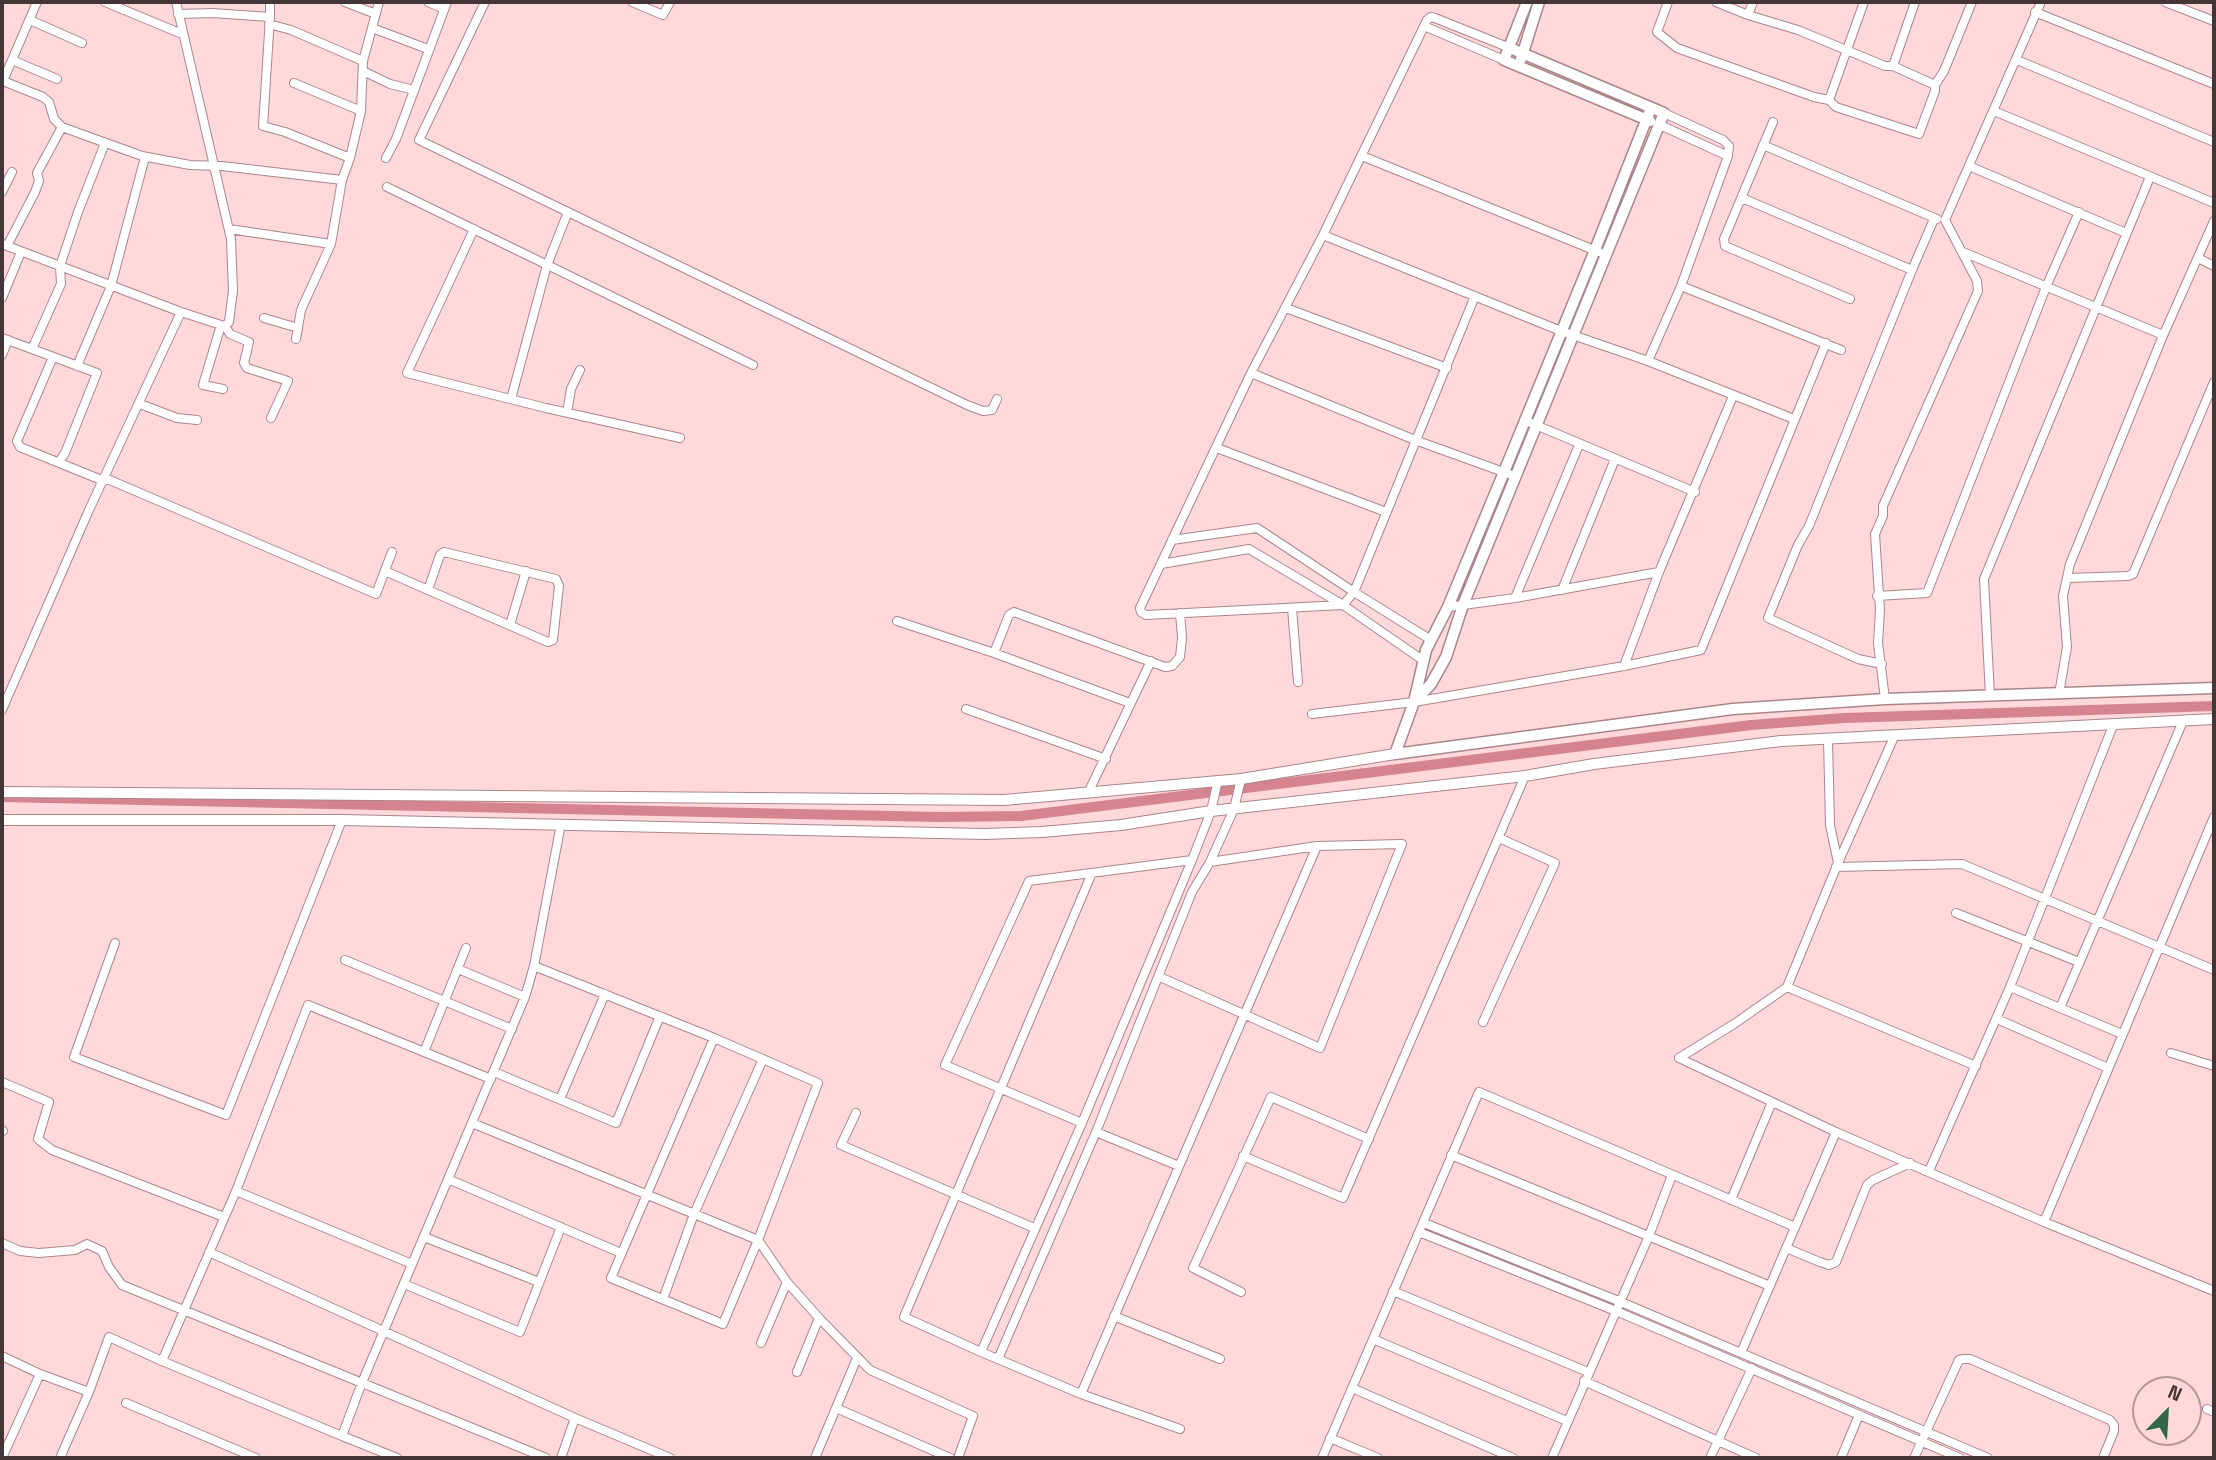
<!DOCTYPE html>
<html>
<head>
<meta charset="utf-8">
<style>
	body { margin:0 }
	#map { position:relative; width:2216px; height:1460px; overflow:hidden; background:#ffd8dc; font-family:"Space Grotesk",sans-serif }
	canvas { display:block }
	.frame { position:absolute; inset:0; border:4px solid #443537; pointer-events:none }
	.north { position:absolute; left:2132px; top:1376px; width:70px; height:70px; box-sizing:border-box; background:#ffd8dc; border:2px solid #b4979a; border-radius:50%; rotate:24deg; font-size:19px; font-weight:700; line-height:28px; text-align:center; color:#443537 }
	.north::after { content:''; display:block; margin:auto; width:24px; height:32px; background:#31674d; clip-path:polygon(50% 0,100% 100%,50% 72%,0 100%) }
</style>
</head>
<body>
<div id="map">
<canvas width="2216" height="1460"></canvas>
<div class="frame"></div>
<div class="north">N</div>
</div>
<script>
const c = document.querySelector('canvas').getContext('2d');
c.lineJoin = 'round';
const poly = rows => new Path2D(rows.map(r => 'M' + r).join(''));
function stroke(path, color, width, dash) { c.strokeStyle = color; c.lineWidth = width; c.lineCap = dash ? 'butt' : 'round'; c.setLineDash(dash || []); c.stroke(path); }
stroke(poly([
	[2,797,938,817,1021,816,1751,725,1844,718,2214,706]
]), '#d5848f', 10);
const minor = poly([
	[37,2,3,81,43,97,49,102,54,119,62,127],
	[105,2,182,34],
	[345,2,376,14],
	[428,2,444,9],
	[485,2,419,140,967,405,983,411,992,410,997,399],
	[632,2,663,15,670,2],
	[1668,2,1657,32,1677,48,1814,97,1829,100,1836,107,1919,134,1935,91,1935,85,1944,71,1972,2],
	[1716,2,1748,15,1798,30,1885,66,1893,66,1935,85],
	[2165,2,2214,21],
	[2035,12,2214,84],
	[178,14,212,13,270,17,270,2],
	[1748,15,1753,2],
	[270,17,263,126,285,132,350,158],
	[30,20,82,43],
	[269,24,291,30,363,61],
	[1424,26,1504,60],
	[372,28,428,49],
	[12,60,57,79],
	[2017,60,2214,142],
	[1893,66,1915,2],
	[363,71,390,84,414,90],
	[294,83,361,111],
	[1829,100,1864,2],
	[1994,111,2214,203],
	[1773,122,1724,239,1725,246,1850,299],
	[1660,125,1728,156],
	[1763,145,1937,219],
	[1362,156,1599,252],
	[386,158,396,139,447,2],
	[1969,166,2126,233],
	[387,187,753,365],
	[2,192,12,172],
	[1742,198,1912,270],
	[229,229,331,244],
	[474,229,407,373,546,408,680,438],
	[1323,235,1561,331,1648,361,1794,419],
	[2,244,181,312,221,325,225,326,229,322,233,291,231,239,176,2],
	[7,246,35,192,39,181,37,173,62,127,142,156,190,165,222,166,342,180],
	[1963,252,2163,335],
	[2198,258,2214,266],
	[1681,286,1841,350],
	[1475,296,1354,592,1343,605,1146,615,1141,612,1140,608,1251,373,1323,235,1427,20,1431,17,1435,18,1510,48],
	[2,298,21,252],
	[1286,308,1447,368],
	[264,318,298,328],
	[221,325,203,385,223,389],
	[225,326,230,334,249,342,244,363,247,368,288,381,271,418],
	[2,338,97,373,65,453,59,462],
	[296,339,301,310,331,244,342,180,350,158,361,111,363,61,379,2],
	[32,349,61,284,60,266,78,212,105,143],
	[2,355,8,340],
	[53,357,17,441,20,447,104,481],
	[1648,361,1681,286,1728,156,1729,146,1723,140,1664,113],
	[77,366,111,286,145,157],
	[1251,373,1415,440,1509,474],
	[511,399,547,265,568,212],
	[140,404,177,418,197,420],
	[567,413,571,389,580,370],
	[1531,423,1695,492],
	[1217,448,1386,512],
	[105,478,376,594,392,552],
	[1172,540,1257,528,1354,592,1431,640],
	[1161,564,1249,549,1343,605,1424,661],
	[385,571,428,590,548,642,553,640,559,586,556,579,444,552,440,555,428,590],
	[2068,578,2128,576,2133,574,2214,382],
	[1562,590,1615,459],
	[1877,596,1927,593,2046,287,2079,212],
	[1515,598,1579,445],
	[1448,607,1515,598,1659,572],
	[1292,608,1298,682],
	[897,621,994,653,1130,703],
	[510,625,526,571],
	[994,653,1009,615,1014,612,1165,667,1172,666,1180,657,1182,638,1180,613],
	[1882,664,1858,659,1768,618,1798,545,1809,526,1912,270,1934,219],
	[1624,666,1659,572,1733,396],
	[2059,694,2067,647,2063,596,2070,564,2162,338,2214,221],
	[1990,696,1984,579,2150,177],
	[1885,699,1878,643,1880,610,1875,534,1883,516,1883,506,1978,291,1977,281,1945,220,2041,2],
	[966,709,1106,759],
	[2,710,89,510,181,312],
	[1312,714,1414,702,1624,666,1701,650,1826,343],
	[1828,740,1830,825,1838,863],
	[1088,793,1151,661],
	[1836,867,1962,864,2214,970],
	[1956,913,2079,962],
	[115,943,74,1057,226,1115,342,820],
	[345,960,512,1029],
	[534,966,714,1038,818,1083,758,1240,723,1324,611,1278,714,1038],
	[458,969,525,997],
	[1160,977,1320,1048,1402,844,1317,846,1210,862],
	[1787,987,1976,1066],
	[2010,987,2122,1034],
	[2060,1008,2183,721],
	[1997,1019,2108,1068],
	[1483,1022,1555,863,1499,838],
	[424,1052,466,948],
	[2171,1053,2214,1066],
	[1679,1058,1836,1132,2044,1222,2214,1291],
	[1679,1058,1734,1024,1787,987,1838,863,1894,737],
	[494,1072,616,1123,660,1016],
	[2,1082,49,1102,38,1139,52,1150,224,1217],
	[560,1099,605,994],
	[856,1113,841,1145,1034,1228],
	[472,1123,758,1240,787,1282,819,1318,870,1370,973,1416,958,1458],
	[1082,1123,945,1065,1029,881,1192,860],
	[2,1130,3,1131],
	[1096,1132,1179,1166],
	[1451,1155,1770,1286],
	[1243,1156,1343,1198,1525,776],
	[1929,1171,2010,987,2114,723],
	[448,1179,621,1253],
	[236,1191,162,1361,342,1436],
	[1731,1200,1772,1102],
	[2044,1222,2214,817],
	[1424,1223,1621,1302,1988,1458],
	[1419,1232,1616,1311,1960,1458],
	[424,1237,539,1282],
	[2,1243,20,1251,39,1253,75,1250,87,1244,102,1251,109,1267,122,1285,546,1458],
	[1786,1248,1820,1262,1829,1265,1836,1262,1867,1185,1873,1180,1910,1163],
	[209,1252,575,1418,670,1458],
	[412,1264,236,1191,308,1005,491,1079],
	[404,1284,520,1332,561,1227],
	[1393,1291,1588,1372],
	[1241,1292,1193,1268,1271,1097,1369,1139],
	[663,1299,694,1214,763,1059],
	[1114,1316,1220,1359],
	[1373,1339,1567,1421],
	[761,1343,787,1282],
	[981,1352,904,1317,1092,873],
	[1741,1353,1836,1132],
	[2,1356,40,1374,89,1392],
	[998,1359,1096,1132,1192,892,1210,862,1234,809,1241,779],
	[797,1372,819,1318],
	[1584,1381,1756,1458],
	[1352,1388,1513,1458],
	[1081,1394,1317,846],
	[126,1403,256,1458],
	[836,1408,950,1458],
	[2207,1409,2214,1412],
	[1180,1429,1081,1394,981,1352,1082,1123,1192,860,1211,811,1218,780],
	[1330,1438,1378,1458],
	[2,1458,40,1374],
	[60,1458,89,1392,109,1337,162,1361],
	[397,1458,342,1436,361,1385,525,997,534,966,561,824],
	[561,1458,575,1418],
	[815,1458,857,1358],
	[1322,1458,1479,1092,1795,1227],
	[1552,1458,1649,1236,1672,1175],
	[1710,1458,1752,1368],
	[1841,1458,1859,1415],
	[1914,1458,1959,1360,1964,1359,1970,1359,2110,1420,2114,1425,2114,1431,2103,1458]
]);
const tertiary = poly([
	[2,792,1004,800,1241,779,1395,754],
	[2,820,342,820,985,834,1042,832,1121,825,1211,811,1525,776,1594,764,1781,741,2214,719]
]);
const secondary = poly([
	[1527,2,1504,60,1650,121],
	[1521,59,1539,2],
	[1651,108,1595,250,1504,472,1448,607,1426,650,1414,702,1395,754,1733,709,1885,699,2214,688],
	[1414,702,1431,684,1446,657,1463,605,1664,113,1510,48]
]);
stroke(minor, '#aa868a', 10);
stroke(tertiary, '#aa868a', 12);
stroke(secondary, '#aa868a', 13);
stroke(minor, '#fff', 8);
stroke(tertiary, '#fff', 10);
stroke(secondary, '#fff', 10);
</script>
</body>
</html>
